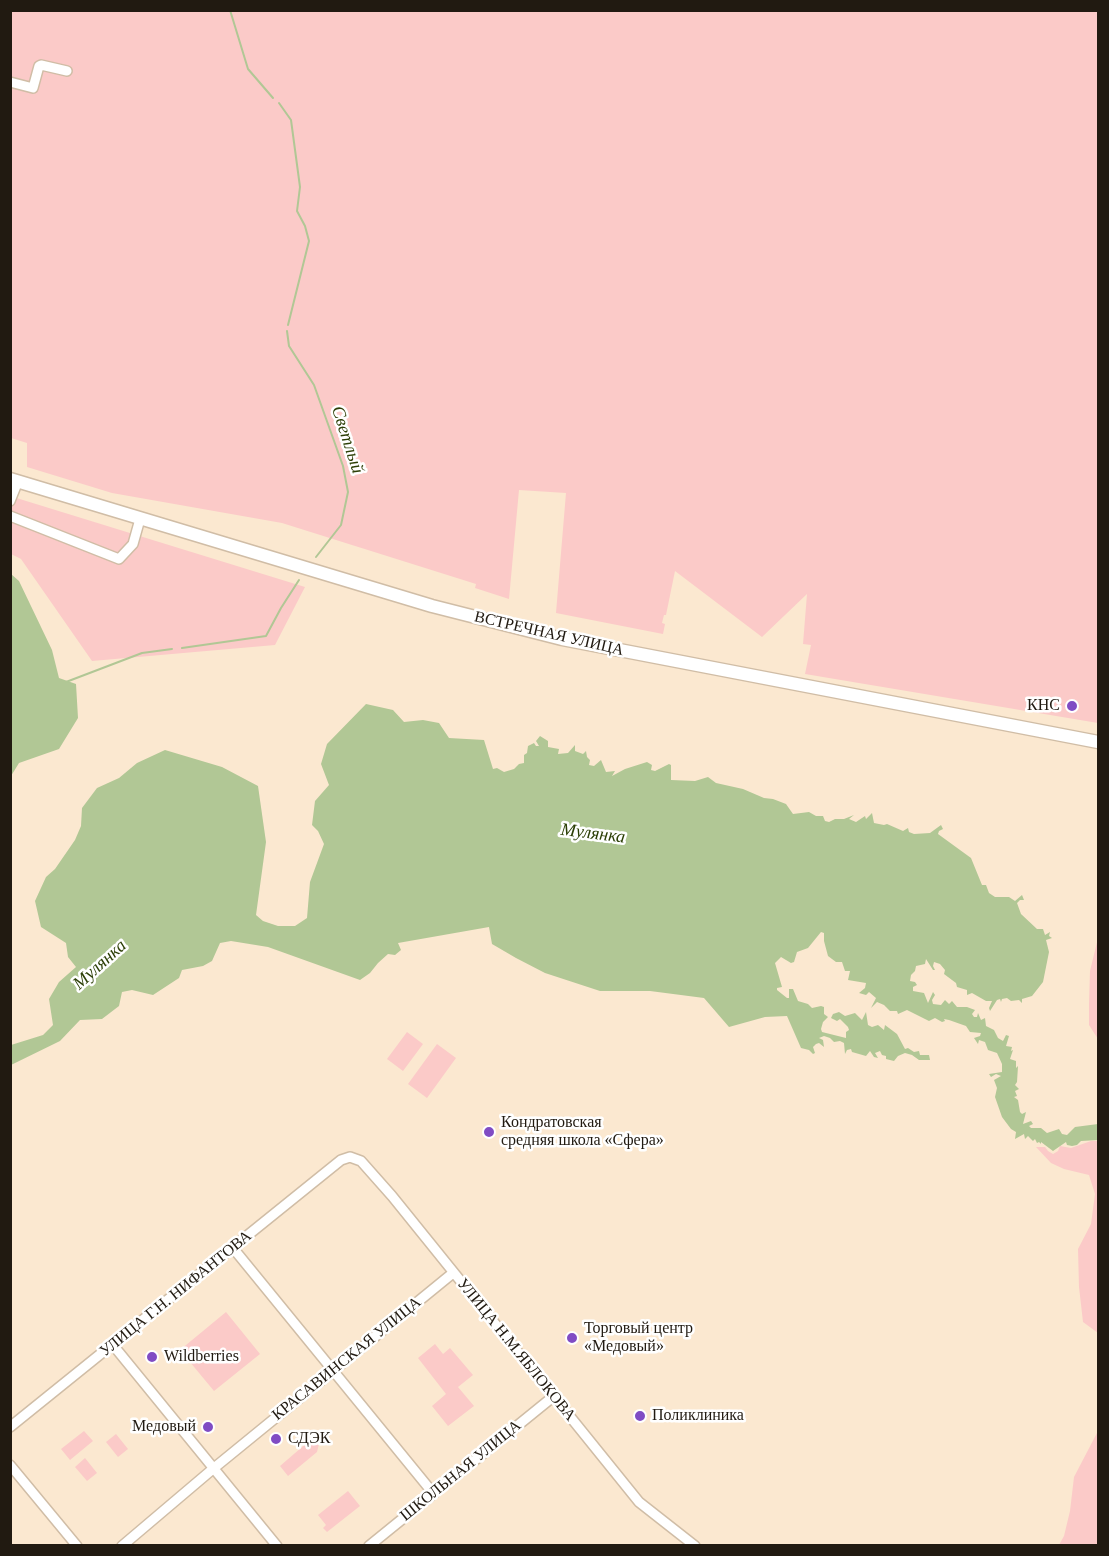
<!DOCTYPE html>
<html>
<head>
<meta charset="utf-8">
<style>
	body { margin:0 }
	#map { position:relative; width:1109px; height:1556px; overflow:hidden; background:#fbe8d0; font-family:"Times New Roman",serif }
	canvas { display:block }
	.frame { position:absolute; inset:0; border:12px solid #211a11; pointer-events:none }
</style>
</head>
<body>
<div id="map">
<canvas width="1109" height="1556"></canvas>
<div class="frame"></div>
</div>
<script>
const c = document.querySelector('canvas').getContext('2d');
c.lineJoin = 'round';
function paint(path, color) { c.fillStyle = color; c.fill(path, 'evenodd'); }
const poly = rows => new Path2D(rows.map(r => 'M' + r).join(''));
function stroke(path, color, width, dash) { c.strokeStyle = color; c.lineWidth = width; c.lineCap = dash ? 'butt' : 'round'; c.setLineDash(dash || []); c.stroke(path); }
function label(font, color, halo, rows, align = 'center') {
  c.font = font + ' "Times New Roman",serif'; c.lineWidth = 5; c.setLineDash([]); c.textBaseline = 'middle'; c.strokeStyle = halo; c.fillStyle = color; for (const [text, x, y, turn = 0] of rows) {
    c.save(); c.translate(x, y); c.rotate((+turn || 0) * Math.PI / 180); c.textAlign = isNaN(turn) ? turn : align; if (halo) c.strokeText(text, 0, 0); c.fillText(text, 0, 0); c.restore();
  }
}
paint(poly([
	[11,11,1098,11,1098,723,805,674,811,645,803,644,807,594,762,637,675,571,666,615,664,615,662,623,665,624,663,634,556,613,566,493,519,490,509,599,475,588,476,584,282,523,112,493,27,467,27,443,11,438],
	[10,496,305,587,275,645,92,661,21,559,11,554],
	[1098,938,1098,1039,1089,1025,1089,1004,1090,971],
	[407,1032,423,1044,403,1071,387,1059],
	[437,1044,456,1058,427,1098,408,1084],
	[1091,1141,1098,1141,1098,1333,1083,1322,1079,1287,1078,1249,1091,1224,1095,1194,1089,1175,1064,1169,1051,1163,1036,1147,1045,1147,1048,1151,1053,1154,1058,1151,1060,1146,1071,1148],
	[226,1312,260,1354,214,1391,180,1350],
	[435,1344,443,1354,450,1348,473,1375,458,1387,474,1406,448,1426,432,1406,446,1394,418,1358],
	[84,1431,93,1441,70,1460,61,1449],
	[1098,1431,1098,1545,1059,1545,1064,1536,1070,1511,1074,1477],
	[116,1434,128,1449,118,1457,106,1442],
	[316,1435,320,1440,317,1452,288,1476,280,1466],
	[85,1458,97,1473,87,1481,75,1467],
	[348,1491,360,1506,327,1532,323,1528,326,1525,318,1515]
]), '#fbcac8');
paint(poly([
	[11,574,19,581,52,650,59,678,76,684,78,718,59,749,19,763,11,776],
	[366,704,393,710,404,722,423,720,439,723,449,738,484,740,493,769,497,768,504,772,514,769,519,764,524,763,524,755,527,753,528,746,534,743,536,746,539,746,536,741,540,736,548,741,548,747,559,749,558,754,568,753,575,745,575,751,583,754,586,751,587,757,590,760,589,765,594,766,601,760,606,772,615,771,612,776,625,769,647,762,652,765,651,770,655,771,669,764,671,765,671,780,695,781,708,777,716,783,743,789,764,798,773,799,786,804,793,814,809,812,816,816,823,816,825,821,829,822,835,819,844,819,854,815,849,819,856,822,865,816,866,819,872,813,874,823,884,825,887,824,903,831,908,828,909,832,914,834,930,833,941,825,943,829,939,831,938,834,971,858,982,885,986,885,989,893,995,897,1009,897,1015,901,1022,895,1024,900,1020,900,1017,903,1021,914,1037,929,1043,929,1045,935,1050,932,1049,936,1052,938,1046,940,1049,952,1043,982,1032,996,1022,999,1022,1003,1019,1000,1011,1001,1007,998,1002,999,1001,1002,1000,999,997,1000,990,1011,989,1008,992,1001,986,1001,972,993,967,995,967,990,957,987,956,983,944,974,945,970,940,964,934,962,933,966,935,970,933,970,926,959,925,964,916,966,915,971,911,975,910,981,915,982,917,985,913,987,913,991,924,993,928,1003,933,992,935,995,932,1000,933,1004,941,1005,945,1000,949,1004,952,1001,957,1007,967,1007,975,1010,972,1014,974,1017,977,1017,978,1013,981,1020,985,1018,986,1026,994,1030,998,1038,1003,1041,1006,1035,1009,1036,1006,1046,1012,1047,1011,1051,1013,1050,1010,1059,1016,1061,1016,1068,1018,1066,1017,1082,1015,1085,1019,1089,1015,1091,1017,1096,1014,1097,1018,1100,1020,1112,1022,1114,1026,1112,1023,1124,1031,1121,1033,1124,1029,1126,1031,1128,1041,1128,1047,1133,1059,1129,1062,1134,1067,1135,1075,1127,1098,1124,1098,1140,1081,1141,1077,1145,1072,1146,1067,1145,1066,1142,1053,1151,1041,1142,1041,1144,1039,1142,1037,1143,1035,1139,1033,1141,1028,1136,1025,1139,1024,1134,1015,1139,1016,1132,1011,1129,1002,1117,995,1097,997,1088,994,1080,1001,1076,996,1074,991,1077,989,1074,1002,1072,1002,1064,997,1053,988,1050,985,1042,979,1040,978,1044,974,1038,980,1036,981,1033,970,1032,966,1026,949,1020,944,1019,945,1021,942,1022,935,1018,929,1021,907,1010,898,1014,897,1011,890,1011,884,1005,877,1002,871,1008,876,998,869,992,866,995,859,993,865,988,866,983,848,980,850,971,845,971,842,962,836,962,828,956,824,941,824,933,821,932,808,948,797,952,794,962,791,963,781,957,775,963,782,987,777,988,777,990,787,998,789,998,789,989,793,989,798,1001,808,1004,812,1008,821,1006,824,1007,824,1014,828,1017,823,1022,821,1029,822,1032,846,1038,846,1032,849,1030,848,1027,840,1019,837,1021,831,1018,833,1014,839,1012,845,1016,855,1013,862,1020,866,1012,868,1025,872,1027,878,1025,884,1030,885,1025,897,1034,905,1049,908,1048,914,1052,919,1051,920,1055,929,1055,930,1060,919,1060,912,1055,905,1053,898,1056,894,1061,886,1059,886,1056,882,1055,880,1051,875,1053,878,1058,874,1057,870,1051,866,1056,852,1052,851,1049,847,1050,845,1054,844,1043,840,1041,834,1042,830,1038,824,1036,819,1038,823,1040,824,1047,819,1043,816,1044,813,1047,815,1053,813,1054,809,1050,801,1048,787,1016,765,1017,729,1027,704,998,650,991,600,991,545,973,516,958,492,944,489,927,398,943,401,950,395,955,388,954,378,963,370,973,360,980,268,947,231,941,220,943,212,961,203,966,182,970,179,978,153,995,132,990,122,992,119,1006,102,1019,80,1020,60,1041,11,1065,11,1045,43,1035,53,1025,49,999,59,982,76,967,68,957,66,943,41,927,35,901,46,877,55,869,75,840,81,826,82,808,97,788,119,778,137,763,165,750,222,767,258,786,266,842,256,915,263,921,278,926,295,926,307,918,310,882,324,844,318,831,312,825,315,801,329,785,321,764,327,744]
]), '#b1c795');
stroke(poly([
	[230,10,248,69,273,98],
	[279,103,291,120,300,187,297,211,305,226,309,241,288,325],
	[287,331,289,346,314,385,343,466,348,492,341,525,316,557],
	[182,648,266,636,281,608,299,580],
	[66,682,142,653,172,649]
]), '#b1c795', 2);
const minor = poly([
	[10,82,33,88,39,66,41,65,67,71],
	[10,501,18,481],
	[10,516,119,559,133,544,140,519],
	[233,1248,433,1493],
	[113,1345,277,1546],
	[10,1427,341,1160,350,1157,361,1161,392,1196,639,1502,695,1546],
	[10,1465,77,1546],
	[122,1546,214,1468,453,1273],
	[369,1546,554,1396]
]);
const major = poly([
	[10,479,432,606,562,639,1098,742]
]);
stroke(minor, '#d0bda6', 12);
stroke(major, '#d0bda6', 15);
stroke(minor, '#fff', 9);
stroke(major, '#fff', 12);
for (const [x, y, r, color] of [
	[1072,706,6,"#804cc4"],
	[489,1132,6,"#804cc4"],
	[572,1338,6,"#804cc4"],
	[152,1357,6,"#804cc4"],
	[640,1416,6,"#804cc4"],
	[208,1427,6,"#804cc4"],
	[276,1439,6,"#804cc4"]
]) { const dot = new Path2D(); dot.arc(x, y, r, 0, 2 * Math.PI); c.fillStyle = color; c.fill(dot); stroke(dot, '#fff', 2); }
label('16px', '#211a11', '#fff', [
	["ВСТРЕЧНАЯ УЛИЦА",549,634,13],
	["УЛИЦА Г.Н. НИФАНТОВА",176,1294,-39],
	["УЛИЦА Н.М.ЯБЛОКОВА",516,1350,51],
	["КРАСАВИНСКАЯ УЛИЦА",347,1359,-39],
	["ШКОЛЬНАЯ УЛИЦА",461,1471,-39]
]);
label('16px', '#211a11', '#fff', [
	["КНС",1060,706,"right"],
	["Кондратовская",501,1123],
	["средняя школа «Сфера»",501,1141],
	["Торговый центр",584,1329],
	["«Медовый»",584,1347],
	["Wildberries",164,1357],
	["Поликлиника",652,1416],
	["Медовый",196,1427,"right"],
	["СДЭК",288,1439]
], 'left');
label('italic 18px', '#2c3f06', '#fff', [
	["Светлый",347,440,72],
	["Мулянка",593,834,7],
	["Мулянка",100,965,-42]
]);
</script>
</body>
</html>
